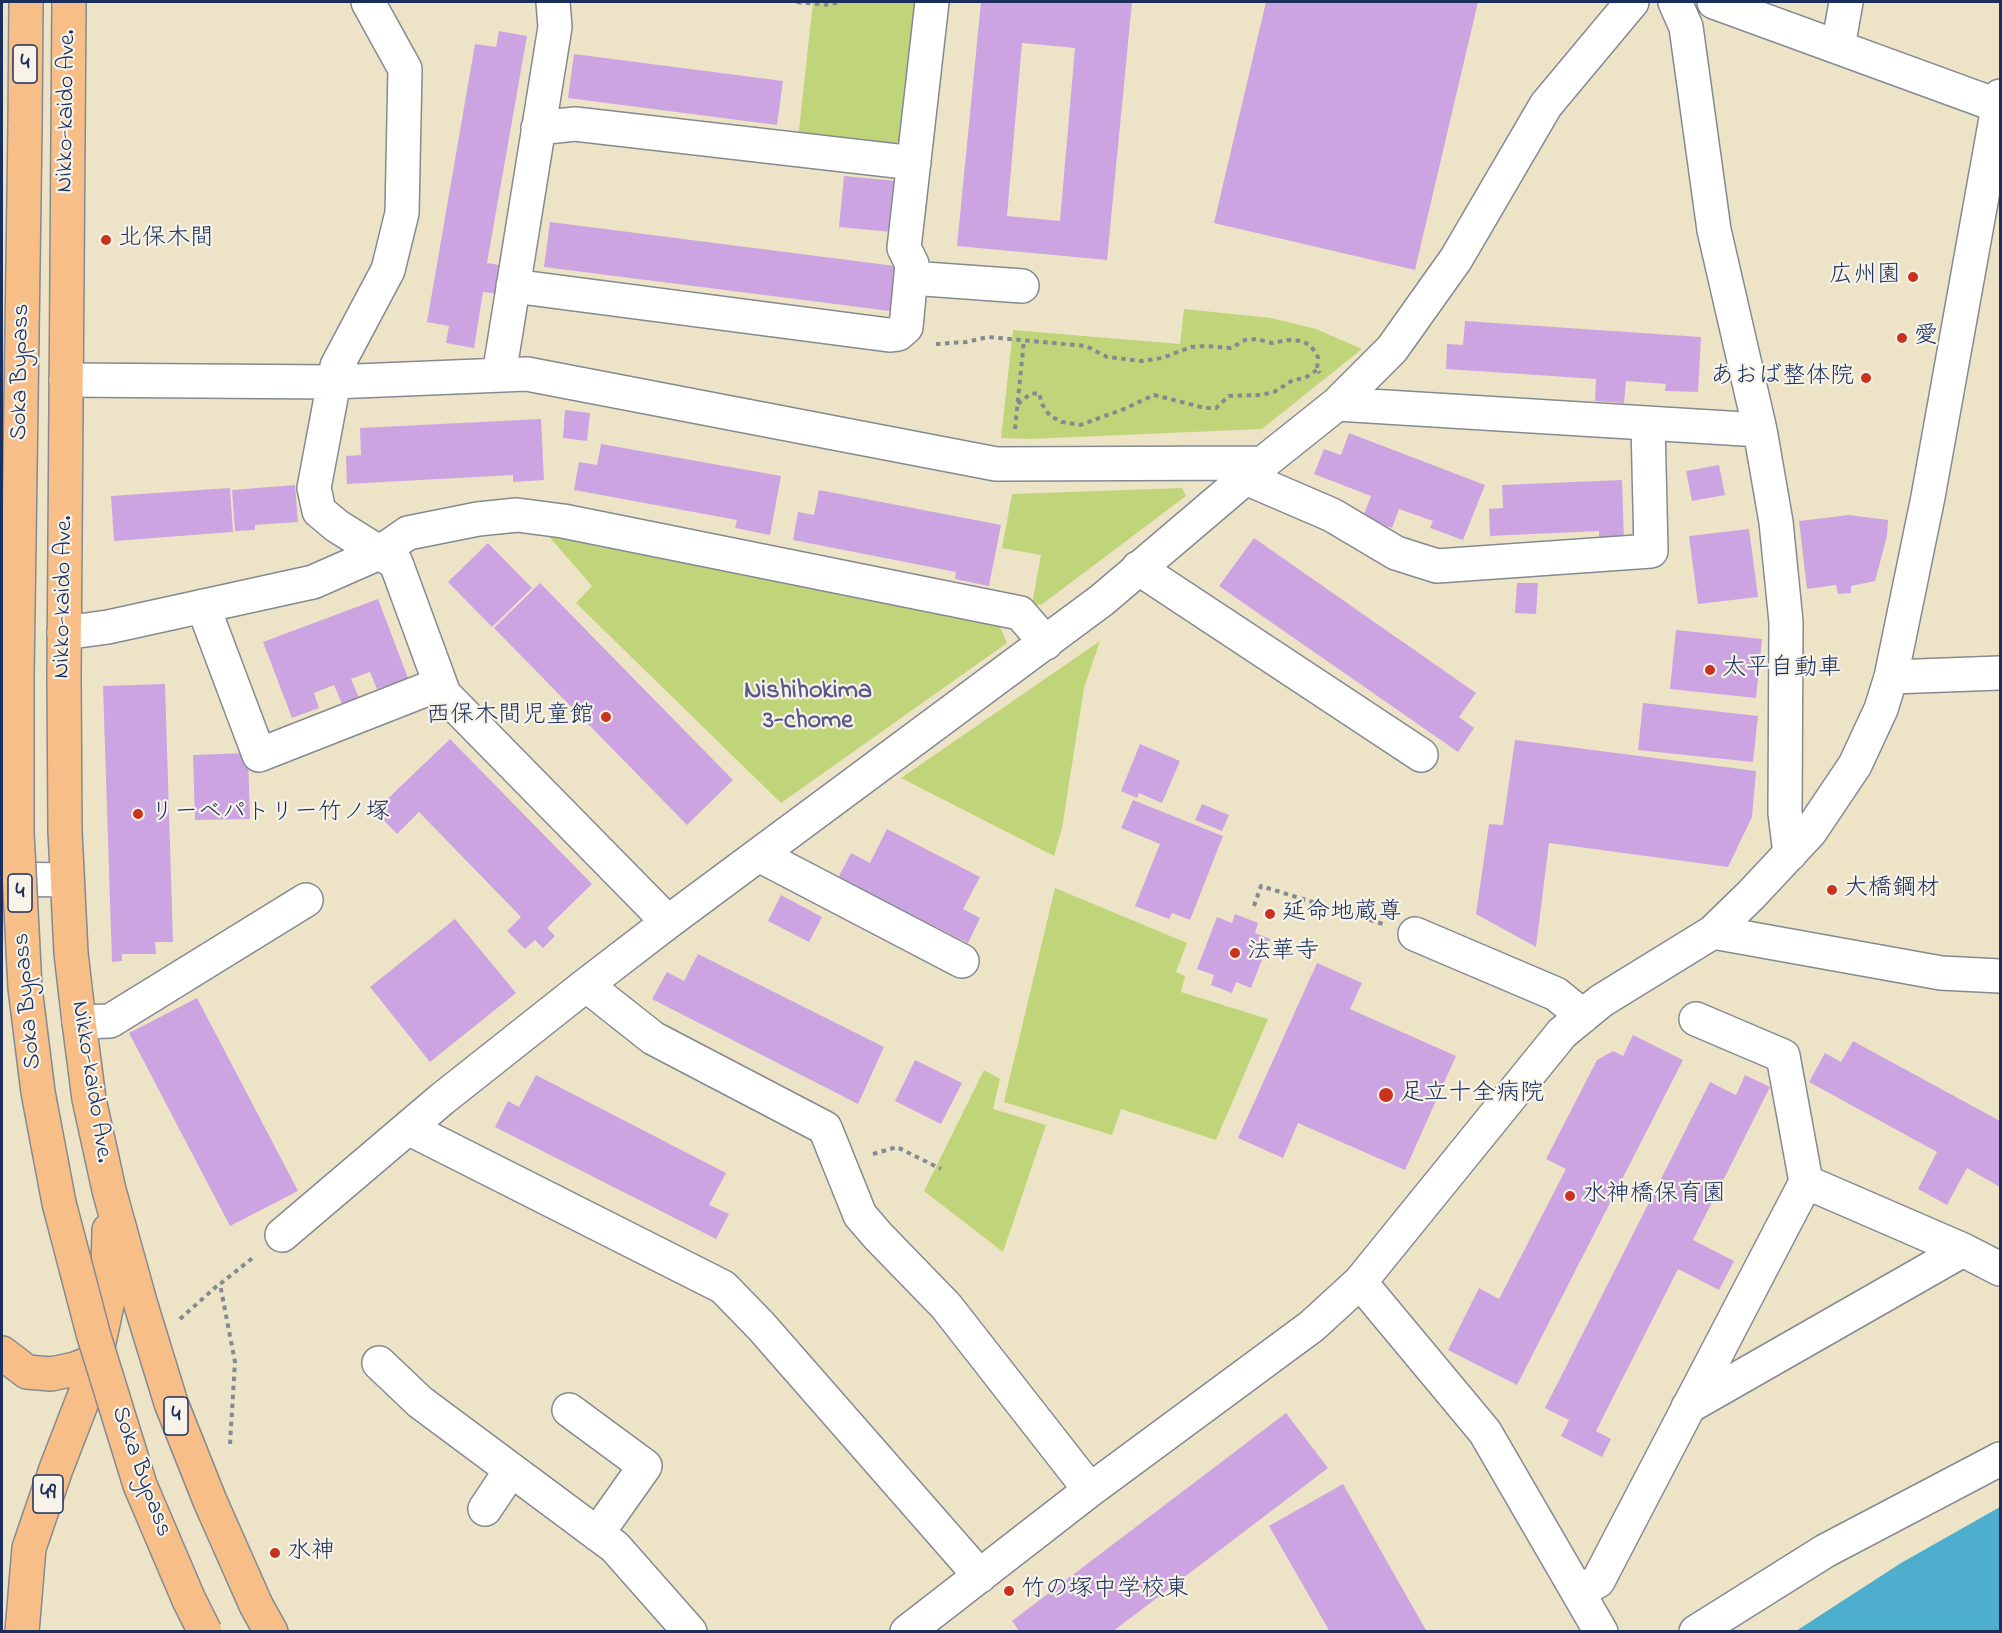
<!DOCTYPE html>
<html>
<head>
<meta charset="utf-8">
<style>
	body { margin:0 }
	#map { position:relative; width:2002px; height:1633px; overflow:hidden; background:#ede4c7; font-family:"Indie Flower",sans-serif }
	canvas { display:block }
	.frame { position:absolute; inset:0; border:3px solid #1b2f5e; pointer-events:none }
</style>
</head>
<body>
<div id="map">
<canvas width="2002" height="1633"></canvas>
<div class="frame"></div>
</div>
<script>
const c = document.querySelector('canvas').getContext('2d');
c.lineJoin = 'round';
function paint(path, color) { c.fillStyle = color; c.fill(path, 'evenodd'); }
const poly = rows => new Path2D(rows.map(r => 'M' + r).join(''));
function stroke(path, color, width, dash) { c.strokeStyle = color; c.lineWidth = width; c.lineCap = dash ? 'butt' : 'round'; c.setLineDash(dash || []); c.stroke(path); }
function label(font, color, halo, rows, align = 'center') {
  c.font = font + ' "Indie Flower","Klee One",sans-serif'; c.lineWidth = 4.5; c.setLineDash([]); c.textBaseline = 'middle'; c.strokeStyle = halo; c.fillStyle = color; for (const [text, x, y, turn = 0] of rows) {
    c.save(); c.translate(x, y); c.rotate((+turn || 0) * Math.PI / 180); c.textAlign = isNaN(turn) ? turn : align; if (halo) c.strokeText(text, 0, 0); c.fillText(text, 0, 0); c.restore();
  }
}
paint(poly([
	[813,2,919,2,906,134,890,149,798,139],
	[1184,309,1271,318,1316,329,1362,349,1262,429,1029,439,1001,438,1013,330,1180,344],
	[1182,488,1186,496,1041,605,1032,604,1041,555,1002,548,1012,494],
	[546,533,999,624,1007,643,781,803,576,603,592,586],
	[1100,641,1084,688,1062,828,1054,856,901,778],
	[1055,888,1187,943,1176,972,1185,976,1181,992,1268,1019,1216,1140,1121,1109,1112,1135,1004,1102],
	[984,1070,1000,1079,993,1109,1046,1125,1003,1252,924,1191]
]), '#c0d579');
paint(poly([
	[2000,1507,2000,1631,1796,1631,1901,1563]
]), '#4eaecd');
paint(poly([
	[981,2,1132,2,1107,260,957,246],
	[1022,43,1075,48,1060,221,1007,216],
	[1266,2,1478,2,1415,270,1214,223],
	[499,31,527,36,487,263,505,266,499,294,483,292,474,348,446,343,449,326,427,322,475,44,496,47],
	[574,54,783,81,777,125,568,98],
	[844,176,896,181,892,232,839,227],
	[550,222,895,266,890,311,544,267],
	[1465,321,1701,337,1698,392,1665,391,1666,384,1626,381,1624,403,1595,401,1596,379,1446,369,1447,344,1463,345],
	[565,410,590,413,587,441,563,438],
	[541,419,544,480,513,482,513,475,347,484,346,456,361,455,360,428],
	[1349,433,1485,485,1463,540,1430,528,1433,521,1399,509,1392,528,1363,517,1371,496,1314,474,1324,449,1341,455],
	[601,444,781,476,770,535,735,528,737,520,574,490,579,462,597,465],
	[1719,465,1725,495,1692,501,1686,471],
	[1622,480,1624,541,1599,543,1599,531,1490,536,1489,509,1503,508,1502,485],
	[295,485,298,522,255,525,255,530,235,531,232,490],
	[230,488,233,532,114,541,111,496],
	[819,490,1001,525,989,586,955,579,956,572,793,540,798,512,814,515],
	[1849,515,1888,520,1887,536,1875,581,1851,586,1851,593,1838,594,1836,585,1807,589,1799,521],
	[1749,529,1758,597,1698,604,1689,536],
	[1254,538,1476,693,1459,717,1474,728,1458,752,1219,586],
	[488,543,532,588,492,627,448,582],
	[540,583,733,780,687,825,494,628],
	[1517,583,1538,583,1536,614,1515,613],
	[378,599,408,678,377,689,370,672,351,679,359,698,342,704,334,685,314,693,319,708,292,718,263,642],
	[1676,630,1762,639,1756,698,1670,689],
	[165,684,173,942,155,942,156,954,122,954,122,961,112,962,103,686],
	[1643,703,1758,716,1753,762,1638,750],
	[450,739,592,884,547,928,555,936,543,948,535,940,525,949,507,931,521,917,419,812,397,834,375,811],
	[1515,740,1756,771,1752,817,1728,867,1549,843,1536,947,1476,914,1489,824,1503,825],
	[1140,744,1180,761,1162,803,1139,793,1137,798,1121,791],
	[248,753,250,819,195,820,193,755],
	[1133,800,1223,836,1190,920,1172,913,1169,919,1135,906,1160,844,1121,828],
	[1202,804,1229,815,1222,831,1195,820],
	[887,829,980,877,963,909,980,918,968,943,838,878,851,853,870,863],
	[781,895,822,917,809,942,768,921],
	[1235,914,1258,923,1255,933,1270,939,1251,988,1236,982,1232,993,1211,985,1214,975,1197,969,1217,917,1232,923],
	[455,919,516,993,430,1062,370,987],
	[698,954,884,1047,858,1104,652,999,667,972,684,981],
	[1317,963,1362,983,1350,1009,1456,1056,1405,1170,1298,1123,1283,1158,1238,1138],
	[197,998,298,1191,230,1226,129,1033],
	[1633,1035,1683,1060,1517,1385,1448,1350,1479,1288,1499,1299,1566,1169,1546,1159,1597,1060,1613,1051,1623,1056],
	[1853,1041,2000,1121,2000,1187,1967,1168,1947,1205,1918,1189,1937,1152,1809,1082,1825,1053,1841,1062],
	[915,1060,962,1083,941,1124,895,1101],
	[536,1075,726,1173,709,1205,729,1214,716,1239,495,1127,508,1101,519,1107],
	[1745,1075,1770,1087,1693,1240,1734,1261,1719,1290,1678,1269,1596,1431,1611,1439,1602,1457,1561,1436,1569,1420,1545,1408,1710,1082,1736,1095],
	[1286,1413,1328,1468,1112,1632,1020,1632,1012,1621],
	[1343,1484,1427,1632,1330,1632,1269,1526]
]), '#cda4e2');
const minor = poly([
	[368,2,405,69,402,213,388,270,337,366,314,488,319,511,337,526,396,563,444,694,668,922],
	[1675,2,1686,27,1714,230,1760,430,1776,522,1786,622,1785,813,1790,854],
	[1714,2,1999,106],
	[1838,47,1846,2],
	[538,128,575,124,914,163],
	[911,278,1022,286],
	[513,286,889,335,898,334,906,327,912,264,904,248,932,2],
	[499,375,555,27,553,2],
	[66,380,333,382,527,374,996,464,1263,463],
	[1337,404,1760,430],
	[1246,478,1332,515,1396,553,1437,566,1651,551,1648,424],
	[1138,568,1421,755],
	[203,606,259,755,440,684],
	[64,633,108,627,313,582,379,553,408,533,478,519,517,515,563,521,1020,613,1046,643],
	[1891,677,2000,673],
	[759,855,962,961],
	[2,879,66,880],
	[1713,932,1941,973,2000,976],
	[1415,934,1556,994,1583,1016],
	[586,985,653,1038,825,1128,860,1215,878,1236,946,1306,1090,1490],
	[1696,1019,1783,1056,1806,1182,1963,1250],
	[79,1022,110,1021,306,900],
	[408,1128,723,1287,761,1326,980,1576],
	[282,1235,442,1099,586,985,668,922,1102,600,1263,463,1337,404,1392,349,1456,259,1546,105,1632,2],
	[1360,1282,1485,1432,1601,1632],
	[379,1363,420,1402,615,1547,690,1632],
	[1688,1407,1963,1250,2000,1269],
	[569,1410,645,1466,597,1534],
	[485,1509,511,1470],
	[1578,1592,1598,1581,1806,1182],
	[907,1632,1090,1490,1312,1326,1360,1282,1562,1033,1601,1001,1713,932,1751,895,1810,832,1855,765,1881,709,1891,677,1928,497,2000,96],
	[1696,1632,1825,1551,2000,1459]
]);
const major = poly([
	[22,1632,29,1548,56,1469,85,1394,95,1361]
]);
const highway = poly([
	[69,2,64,677,65,831,71,953,79,1022,89,1099,109,1190,140,1302,171,1403,210,1501,256,1605,271,1632],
	[25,127,26,2],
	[2,1353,27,1372,51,1374,75,1369,95,1361,107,1305,109,1230]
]);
stroke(minor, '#848a92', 36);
stroke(major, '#848a92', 36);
stroke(highway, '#848a92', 36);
stroke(poly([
	[797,2,830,5,838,2],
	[936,344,966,342,988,337,1086,346,1107,357,1142,361,1162,358,1191,347,1206,346,1231,348,1245,340,1257,339,1272,343,1288,340,1302,341,1311,346,1318,357,1317,370,1320,373],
	[1018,404,1030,394,1039,393,1042,404,1050,416,1062,422,1080,425,1124,409,1154,395,1205,408,1216,408,1229,396,1260,395,1274,392,1293,380,1305,378,1317,370],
	[1015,429,1024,340],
	[1254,906,1261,886,1383,924],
	[873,1154,897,1147,941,1169],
	[180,1319,219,1284],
	[230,1444,235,1362,220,1284,255,1256]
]), '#848a92', 4, [4.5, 4.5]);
stroke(minor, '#fff', 33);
stroke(major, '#f7be88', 33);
stroke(highway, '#f7be88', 33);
const highwayBridge = poly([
	[25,127,17,677,17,832,25,988,38,1092,59,1203,93,1333,140,1485,189,1600,205,1632]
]);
stroke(highwayBridge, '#848a92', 36, []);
stroke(highwayBridge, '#f7be88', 33);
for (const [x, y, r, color] of [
	[106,240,6,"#c8321e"],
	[1913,277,6,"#c8321e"],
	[1902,338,6,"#c8321e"],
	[1866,378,6,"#c8321e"],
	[1710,670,6,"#c8321e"],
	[606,717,6,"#c8321e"],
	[138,814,6,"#c8321e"],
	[1832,890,6,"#c8321e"],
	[1270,914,6,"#c8321e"],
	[1235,953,6,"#c8321e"],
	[1386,1095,8,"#c8321e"],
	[1570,1196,6,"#c8321e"],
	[275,1553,6,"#c8321e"],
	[1009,1591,6,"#c8321e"]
]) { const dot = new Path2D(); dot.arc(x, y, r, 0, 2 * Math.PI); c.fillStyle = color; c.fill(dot); stroke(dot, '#f7f3e8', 2); }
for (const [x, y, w] of [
	[25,64,24],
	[20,893,24],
	[176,1416,24],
	[48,1494,30]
]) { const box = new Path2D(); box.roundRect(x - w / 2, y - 19, w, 38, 4.5); c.fillStyle = '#f7f3e8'; c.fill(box); stroke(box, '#1b2f5e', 1.5); }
label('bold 22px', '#1b2f5e', null, [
	["4",25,64],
	["4",20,893],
	["4",176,1416],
	["49",48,1494]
]);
label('24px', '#1b2f5e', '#f7f3e8', [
	["Nikko-kaido Ave.",68,111,-89],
	["Soka Bypass",22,372,-89],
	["Nikko-kaido Ave.",65,597,-89],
	["Soka Bypass",29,1001,-95],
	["Nikko-kaido Ave.",90,1082,81],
	["Soka Bypass",140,1472,70]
]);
label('24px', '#1b2f5e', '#f7f3e8', [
	["北保木間",118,240],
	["広州園",1901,277,"right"],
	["愛",1914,338],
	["あおば整体院",1854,378,"right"],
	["太平自動車",1722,670],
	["西保木間児童館",594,717,"right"],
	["リーベパトリー竹ノ塚",150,814],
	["大橋鋼材",1844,890],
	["延命地蔵尊",1282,914],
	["法華寺",1247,953],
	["足立十全病院",1400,1095],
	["水神橋保育園",1582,1196],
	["水神",287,1553],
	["竹の塚中学校東",1021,1591]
], 'left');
label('bold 26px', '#59588c', '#f7f3e8', [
	["Nishihokima",808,693],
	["3-chome",808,723]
]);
</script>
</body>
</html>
